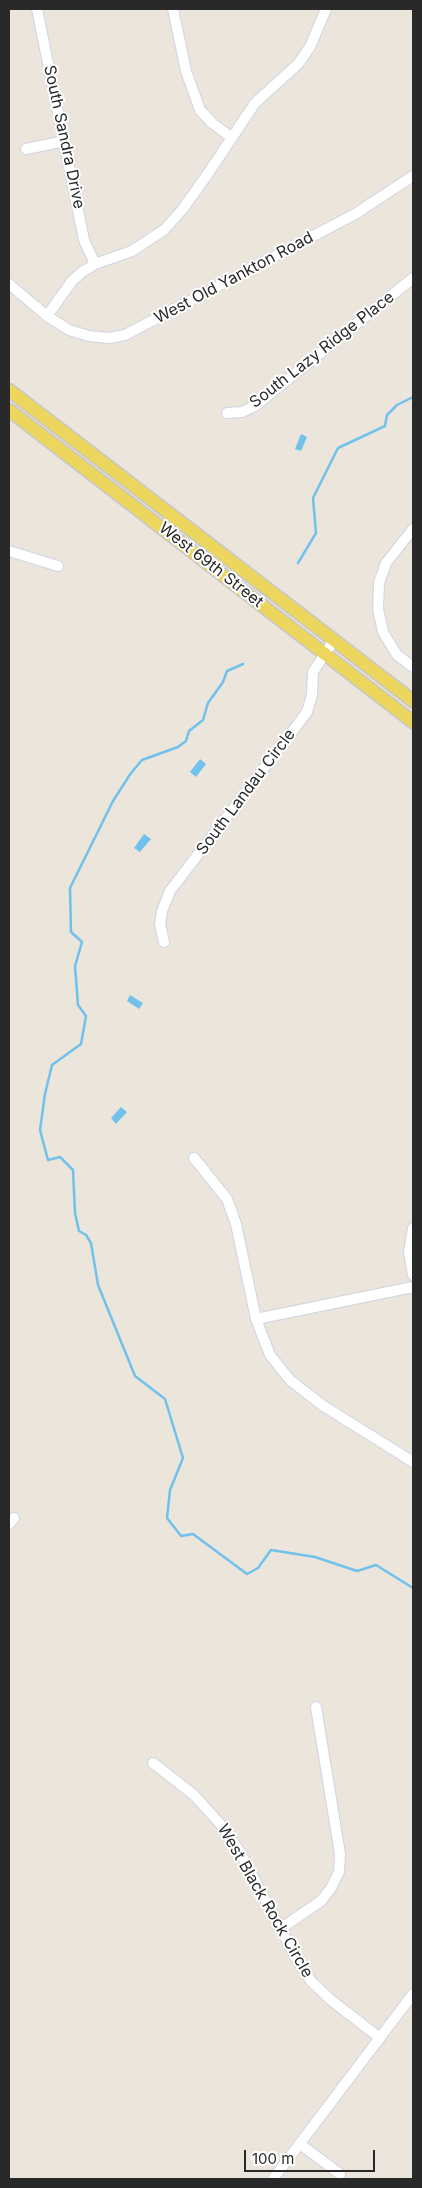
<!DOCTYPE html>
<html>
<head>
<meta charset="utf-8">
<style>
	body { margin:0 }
	#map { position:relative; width:422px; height:2188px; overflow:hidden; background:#ebe5db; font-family:Inter,sans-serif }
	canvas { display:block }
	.frame { position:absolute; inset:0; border:10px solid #292929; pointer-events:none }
	.scale { position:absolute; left:244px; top:2150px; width:131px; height:22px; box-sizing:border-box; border:2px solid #292929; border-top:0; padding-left:6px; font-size:15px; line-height:18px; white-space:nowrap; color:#292929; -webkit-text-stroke:4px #fff; paint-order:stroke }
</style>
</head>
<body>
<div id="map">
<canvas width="422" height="2188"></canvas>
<div class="frame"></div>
<div class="scale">100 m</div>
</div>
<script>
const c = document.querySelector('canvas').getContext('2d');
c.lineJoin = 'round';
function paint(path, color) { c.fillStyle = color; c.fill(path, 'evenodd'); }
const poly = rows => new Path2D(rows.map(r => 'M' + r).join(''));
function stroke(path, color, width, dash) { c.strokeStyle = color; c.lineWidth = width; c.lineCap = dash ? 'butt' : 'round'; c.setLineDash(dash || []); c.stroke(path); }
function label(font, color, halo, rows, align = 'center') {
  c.font = font + ' Inter,sans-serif'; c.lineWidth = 4; c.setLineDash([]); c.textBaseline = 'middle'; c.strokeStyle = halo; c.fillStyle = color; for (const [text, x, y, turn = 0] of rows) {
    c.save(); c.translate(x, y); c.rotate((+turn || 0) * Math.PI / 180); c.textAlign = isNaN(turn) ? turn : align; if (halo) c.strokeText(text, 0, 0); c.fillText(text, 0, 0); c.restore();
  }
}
paint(poly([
	[301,434,307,437,301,451,295,449],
	[200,759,206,764,196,777,190,772],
	[144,834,151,839,140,852,134,848],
	[130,995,143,1003,139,1009,127,1001],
	[121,1107,127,1112,116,1124,111,1118]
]), '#70c2ec');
stroke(poly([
	[298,563,316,533,313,498,338,448,385,426,387,415,397,405,413,397],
	[243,664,227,671,223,682,208,703,203,720,189,731,186,741,178,747,142,760,131,773,113,801,70,888,71,932,82,942,75,966,78,1005,86,1016,81,1044,52,1065,45,1094,40,1130,48,1160,60,1157,73,1170,75,1213,79,1231,86,1235,91,1243,98,1285,135,1376,165,1399,183,1458,170,1490,167,1518,181,1536,193,1534,247,1574,258,1568,271,1550,315,1557,357,1571,376,1565,413,1588]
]), '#70c2ec', 2.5);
const minor = poly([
	[37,9,84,240,95,264],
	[173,9,186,71,200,110,212,123,231,137],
	[26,149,65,141],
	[9,284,47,316,69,330,89,336,109,338,125,335,355,214,413,176],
	[47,316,72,281,82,272,95,264,132,251,164,230,182,210,207,175,255,103,298,64,310,47,326,9],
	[227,413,242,412,255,406,413,278],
	[413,529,386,563,379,583,378,609,383,632,397,655,413,667],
	[9,551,58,566],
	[164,942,160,924,162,911,170,891,307,712,312,695,313,672,334,640],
	[194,1158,227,1199,236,1224,256,1319,270,1355,290,1380,322,1405,413,1462],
	[413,1228,409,1252,413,1275],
	[256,1319,413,1287],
	[9,1524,14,1518],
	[153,1763,194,1795,223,1827,240,1852,296,1958,311,1981,331,2000,380,2038],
	[280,1929,321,1901,331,1888,339,1872,340,1854,316,1707],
	[300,2144,340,2174],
	[273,2179,413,1994]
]);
const major = poly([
	[9,390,413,701],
	[9,410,413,722]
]);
stroke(minor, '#d0d3e2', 12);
stroke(major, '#c7c7c7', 15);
stroke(minor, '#fff', 10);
stroke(major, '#edd65e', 12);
label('16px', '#292929', '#fff', [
	["South Sandra Drive",64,137,78],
	["West Old Yankton Road",234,278,-28],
	["South Lazy Ridge Place",322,350,-38],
	["West 69th Street",211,565,38],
	["South Landau Circle",246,792,-53],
	["West Black Rock Circle",265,1901,60]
]);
</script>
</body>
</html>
